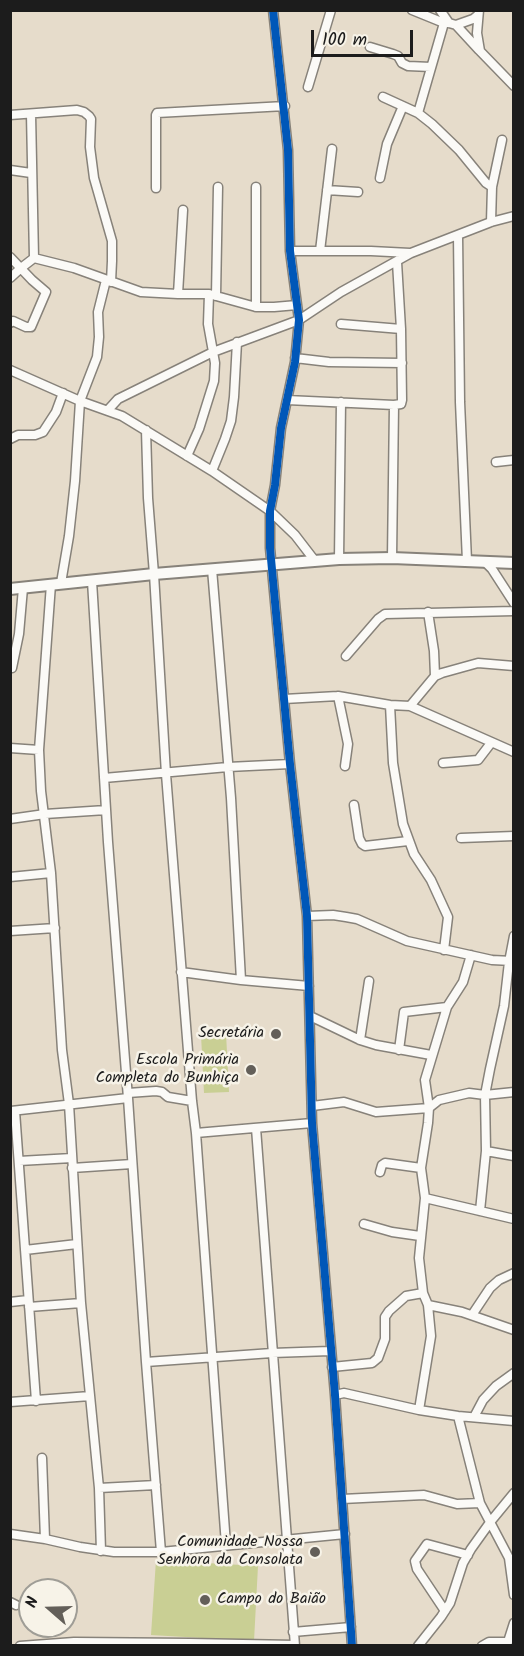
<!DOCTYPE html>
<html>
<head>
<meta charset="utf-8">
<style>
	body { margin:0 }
	#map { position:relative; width:524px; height:1656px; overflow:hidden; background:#e6dccb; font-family:Kalam,sans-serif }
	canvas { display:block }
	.frame { position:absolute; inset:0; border:12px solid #1c1c1c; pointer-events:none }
	.north { position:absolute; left:18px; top:1578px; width:60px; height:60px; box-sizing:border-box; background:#f7f3e8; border:2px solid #9f9d96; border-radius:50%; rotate:290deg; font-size:16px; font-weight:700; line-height:24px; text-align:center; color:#1c1c1c }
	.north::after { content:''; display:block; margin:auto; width:21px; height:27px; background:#635f59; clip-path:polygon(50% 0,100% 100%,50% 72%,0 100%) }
	.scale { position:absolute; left:311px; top:30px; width:102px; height:27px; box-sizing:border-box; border:3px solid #1c1c1c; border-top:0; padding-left:8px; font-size:18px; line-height:21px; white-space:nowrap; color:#1c1c1c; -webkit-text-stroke:4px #f7f3e8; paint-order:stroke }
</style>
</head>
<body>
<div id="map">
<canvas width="524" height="1656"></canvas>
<div class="frame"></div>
<div class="north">N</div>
<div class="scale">100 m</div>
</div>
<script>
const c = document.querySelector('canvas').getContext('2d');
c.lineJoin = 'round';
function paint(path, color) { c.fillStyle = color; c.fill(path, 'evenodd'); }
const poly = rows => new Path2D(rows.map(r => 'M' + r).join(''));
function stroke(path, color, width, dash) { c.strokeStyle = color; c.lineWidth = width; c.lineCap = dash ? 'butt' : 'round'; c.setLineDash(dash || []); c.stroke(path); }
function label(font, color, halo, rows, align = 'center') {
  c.font = font + ' Kalam,sans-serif'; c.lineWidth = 5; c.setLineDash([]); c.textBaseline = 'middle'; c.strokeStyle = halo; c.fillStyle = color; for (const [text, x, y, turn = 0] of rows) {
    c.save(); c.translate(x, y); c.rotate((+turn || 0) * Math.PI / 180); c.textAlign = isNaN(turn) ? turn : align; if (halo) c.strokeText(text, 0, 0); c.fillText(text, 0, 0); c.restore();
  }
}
paint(poly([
	[226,1033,229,1092,204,1093,201,1035],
	[156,1560,258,1566,254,1641,151,1635]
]), '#c9cf94');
const minor = poly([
	[273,10,288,150,290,251,299,320,295,362,281,428,275,485,270,511,270,548,290,764,307,916,312,1123,335,1395,352,1646],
	[412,10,444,23,449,23,456,25,479,50],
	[440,10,449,23],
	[479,10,477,33,480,51,514,86],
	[456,25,473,19,478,15],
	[370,47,393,54,398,56,402,63,408,66,431,67],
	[308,87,331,10],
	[383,97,418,113,432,124,459,150,486,183,492,187],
	[418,113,444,23],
	[31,114,34,258],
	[10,115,77,110,84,112,89,116,91,119,90,147,94,178,112,241,112,261,111,282],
	[10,170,31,173],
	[380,178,387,144,403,106],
	[256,187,256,307],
	[156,188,156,115,157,113,285,106],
	[327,190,358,192],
	[491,222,492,187,502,140],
	[458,235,460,402,467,561],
	[290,251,371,251,410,253],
	[320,251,332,149],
	[10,257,32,280,46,292,31,327,26,327,13,321,10,323],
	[10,278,21,268,34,258,74,268,141,292,178,294,209,294,256,307,274,307,297,305],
	[178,294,183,210],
	[216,296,218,187],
	[341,324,401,329],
	[295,358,329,362,402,363],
	[10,370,80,401,122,416,212,471,270,511,295,535,315,561],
	[287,400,394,405,401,404,402,400,401,329,397,262],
	[108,410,118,399,213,352,299,320,341,292,411,253,491,222,514,216],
	[146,430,148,498,154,574,166,774,192,1101,196,1133,226,1545],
	[10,439,18,435,35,435,43,432,56,412,63,393],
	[187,456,199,429,214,381,215,363,208,324,209,294],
	[496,462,514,460],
	[212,471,225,439,231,421,234,397,237,342],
	[392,558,394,405],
	[339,559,341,402],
	[485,562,492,569,514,603],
	[212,569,231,798,241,980],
	[92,581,108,842,128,1098,146,1362,161,1552],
	[61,583,69,536,75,481,80,401,97,357,99,337,98,312,106,280],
	[51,584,39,750,41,791,51,873,62,1050,69,1104,81,1303,99,1488,101,1551],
	[428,612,434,651,435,676],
	[346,656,378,619,385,614,514,611],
	[12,668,19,634,23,588],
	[338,696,348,744,345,766],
	[284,699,338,696,390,705,410,706,514,752],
	[390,705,393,763,403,824,414,854,431,880,448,917,444,950],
	[410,706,435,676,442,673,478,663,514,666],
	[10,748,39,750],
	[443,763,478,760,491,743],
	[104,778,228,767,290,764],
	[354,805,359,838,362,844,365,846,408,841],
	[10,819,45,814,106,810],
	[461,838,514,836],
	[10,877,51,873],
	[307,916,333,915,346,917,357,919,407,941,492,960,512,961],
	[10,931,55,928],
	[181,972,241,980,309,986],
	[310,1016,360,1040,376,1045,431,1055],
	[360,1040,369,981],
	[399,1050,404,1012,447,1007],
	[128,1093,156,1091,162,1092,168,1097,192,1101],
	[312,1106,344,1102,376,1112,429,1108,439,1100,469,1093,485,1095,514,1092],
	[11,1111,128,1098],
	[15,1111,36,1401],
	[256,1128,295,1646],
	[196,1133,312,1123],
	[486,1151,514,1156],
	[19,1161,72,1158],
	[72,1168,132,1164],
	[380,1172,382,1165,385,1163,421,1168],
	[425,1198,514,1219],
	[480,1211,486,1151,485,1095,490,1069,504,1006,509,962,514,936],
	[364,1224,392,1232,420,1236],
	[25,1250,77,1244],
	[10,1302,28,1300],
	[428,1305,462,1312,514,1330],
	[29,1307,81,1303],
	[472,1315,490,1288,499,1280,514,1273],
	[146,1362,272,1353,330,1351],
	[332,1367,372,1363,378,1358,385,1339,385,1317,389,1311,406,1296,423,1293],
	[335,1395,344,1393,419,1410,458,1416,514,1421],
	[10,1402,90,1396],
	[419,1410,431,1336,428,1305,423,1293,419,1258,425,1198,421,1168,428,1123,429,1108,425,1080,447,1007,463,982,471,955],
	[458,1416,480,1503,509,1558,514,1595],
	[474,1417,483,1400,496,1386,514,1373],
	[42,1458,45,1539],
	[99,1488,156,1485],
	[342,1499,424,1495,457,1504,480,1503],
	[10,1534,45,1539,80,1547,114,1552,161,1552,345,1534],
	[10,1602,16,1605],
	[445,1611,417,1569,415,1561,427,1544,468,1555],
	[293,1632,351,1627],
	[507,1645,514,1623],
	[20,1646,74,1642,190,1643,295,1645],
	[418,1646,441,1617,450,1603,463,1563,471,1549,491,1521,514,1493],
	[482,1646,489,1642,508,1642]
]);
const tertiary = poly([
	[10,589,154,574,339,559,392,558,514,563]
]);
stroke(minor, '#87827a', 11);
stroke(tertiary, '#87827a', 14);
stroke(minor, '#fbfaf7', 8);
stroke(tertiary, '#fbfaf7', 10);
stroke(poly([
	[273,10,288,150,290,251,299,320,295,362,281,428,275,485,270,511,270,548,290,764,307,916,312,1123,335,1395,352,1646]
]), '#0057b8', 8);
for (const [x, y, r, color] of [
	[276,1034,6,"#635f59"],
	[251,1070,6,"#635f59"],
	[315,1552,6,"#635f59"],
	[205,1600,6,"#635f59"]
]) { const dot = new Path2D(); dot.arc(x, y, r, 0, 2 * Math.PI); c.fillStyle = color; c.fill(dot); stroke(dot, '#f7f3e8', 2); }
label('16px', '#1c1c1c', '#f7f3e8', [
	["Secretária",264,1034],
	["Escola Primária",239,1061],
	["Completa do Bunhiça",239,1079],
	["Comunidade Nossa",303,1543],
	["Senhora da Consolata",303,1561],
	["Campo do Baião",217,1600,"left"]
], 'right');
</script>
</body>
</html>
